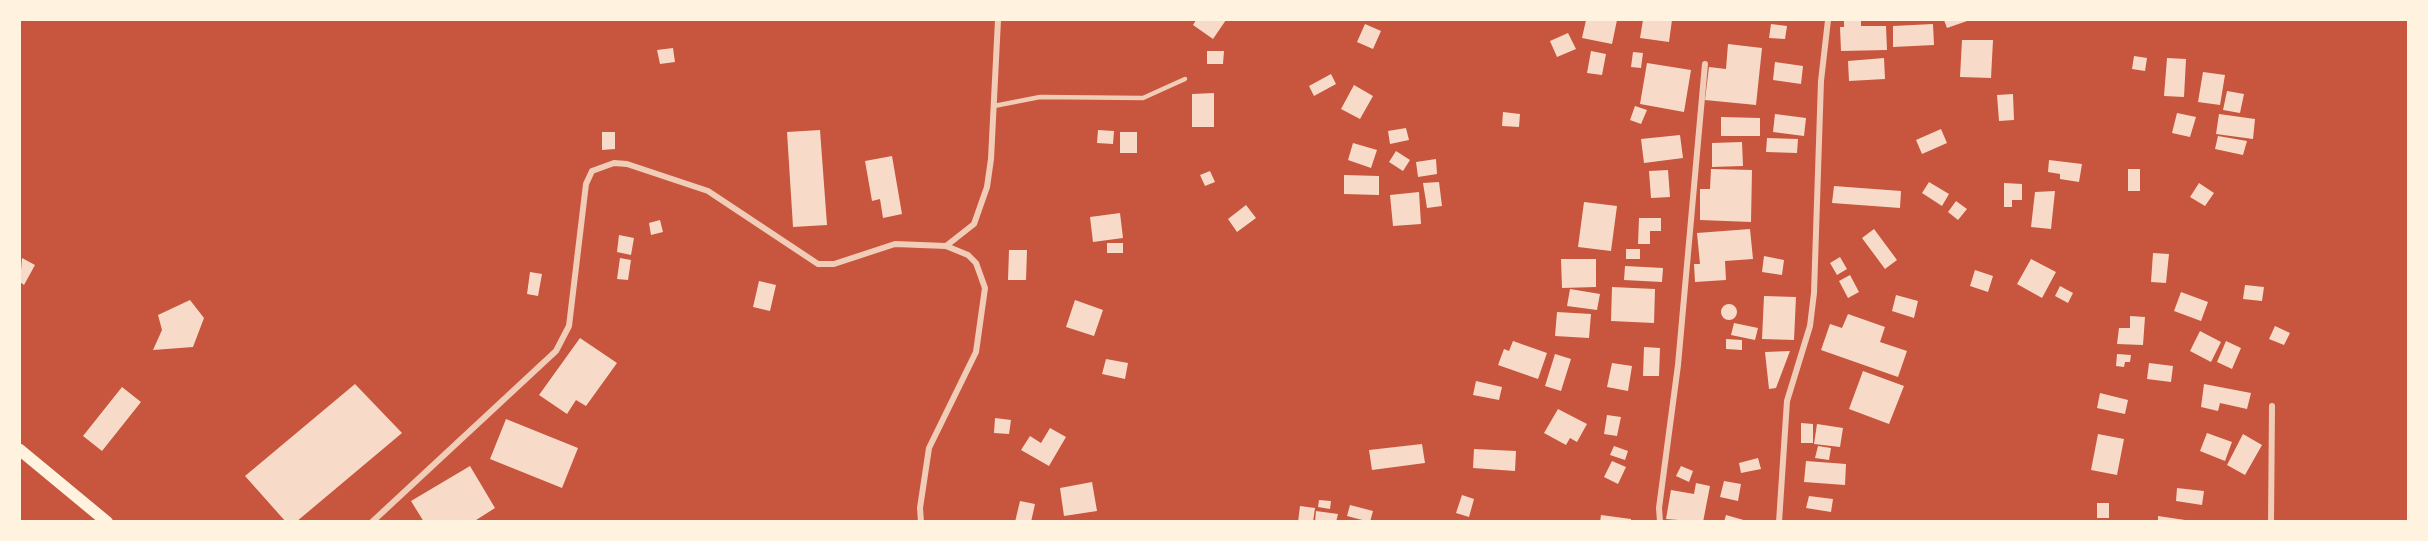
<!DOCTYPE html>
<html>
<head>
<meta charset="utf-8">
<style>
	body { margin:0 }
	#map { position:relative; width:2428px; height:541px; overflow:hidden; background:#c8553d; font-family:"Noto Sans",sans-serif }
	canvas { display:block }
	.frame { position:absolute; inset:0; border:21px solid #fff3e0; pointer-events:none }
</style>
</head>
<body>
<div id="map">
<canvas width="2428" height="541"></canvas>
<div class="frame"></div>
</div>
<script>
const c = document.querySelector('canvas').getContext('2d');
c.lineJoin = 'round';
function paint(path, color) { c.fillStyle = color; c.fill(path, 'evenodd'); }
const poly = rows => new Path2D(rows.map(r => 'M' + r).join(''));
function stroke(path, color, width, dash) { c.strokeStyle = color; c.lineWidth = width; c.lineCap = dash ? 'butt' : 'round'; c.setLineDash(dash || []); c.stroke(path); }
paint(poly([
	[1196,20,1226,20,1213,39,1193,25],
	[1586,20,1617,20,1612,44,1582,38],
	[1643,20,1672,20,1669,42,1640,38],
	[1844,20,1861,20,1861,26,1886,26,1887,50,1841,51,1840,27,1844,27],
	[1944,20,1970,20,1947,28],
	[1365,24,1381,31,1373,49,1357,42],
	[1771,24,1787,26,1785,39,1769,38],
	[1933,24,1934,45,1893,47,1893,26],
	[1568,33,1576,49,1557,57,1550,41],
	[1962,40,1993,40,1991,78,1960,77],
	[1728,44,1762,48,1756,105,1705,100,1709,67,1726,69],
	[673,48,675,62,660,64,657,50],
	[1207,51,1224,51,1223,64,1207,64],
	[1591,51,1606,54,1602,75,1587,73],
	[1633,52,1643,53,1641,68,1631,67],
	[2134,56,2147,58,2145,71,2132,69],
	[1884,58,1885,79,1849,81,1848,61],
	[2167,58,2186,59,2184,97,2164,96],
	[1775,62,1803,66,1801,84,1773,80],
	[1647,63,1691,70,1684,112,1640,104],
	[2203,72,2225,75,2220,105,2198,102],
	[1331,74,1336,84,1314,96,1309,86],
	[1354,85,1373,96,1360,119,1341,109],
	[2227,91,2244,94,2240,113,2223,110],
	[1214,93,1214,127,1192,127,1192,94],
	[2013,94,2014,120,1999,121,1997,95],
	[1635,106,1647,110,1641,124,1630,120],
	[1503,112,1520,114,1519,127,1502,126],
	[2177,113,2196,117,2190,137,2172,133],
	[1775,114,1806,118,1804,136,1773,132],
	[2219,114,2255,119,2253,139,2216,134],
	[1721,117,1760,118,1760,136,1721,136],
	[1406,128,1409,140,1390,144,1388,131],
	[1941,129,1947,143,1922,154,1916,140],
	[820,130,827,225,793,227,787,132],
	[1098,130,1114,131,1113,144,1097,143],
	[602,132,615,132,615,149,602,150],
	[1120,132,1137,132,1137,153,1120,153],
	[1680,135,1683,158,1644,163,1641,139],
	[2218,136,2247,141,2243,155,2215,149],
	[1767,138,1798,139,1797,153,1766,152],
	[1742,142,1743,166,1712,167,1712,143],
	[1353,143,1377,150,1371,168,1348,160],
	[1396,151,1410,160,1403,171,1389,162],
	[892,156,902,214,883,218,880,199,872,201,865,161],
	[1436,159,1437,174,1418,177,1416,162],
	[2049,160,2082,164,2079,182,2060,179,2060,174,2048,172],
	[1711,169,1752,170,1751,222,1700,220,1700,189,1710,189],
	[2128,169,2140,169,2140,191,2128,191],
	[1668,170,1670,197,1651,198,1649,171],
	[1210,171,1215,182,1205,186,1200,175],
	[1344,175,1379,176,1379,195,1344,194],
	[1439,182,1442,206,1427,208,1423,183],
	[1929,182,1949,194,1942,206,1922,193],
	[2004,183,2022,184,2022,200,2012,200,2012,207,2004,207],
	[2199,183,2214,193,2205,206,2190,197],
	[1834,186,1901,191,1900,208,1832,203],
	[2055,191,2051,229,2031,227,2035,192],
	[1419,192,1421,224,1393,226,1390,195],
	[1956,201,1967,209,1958,220,1948,212],
	[1584,202,1617,206,1611,251,1578,247],
	[1246,205,1256,218,1237,232,1228,219],
	[1120,213,1123,238,1093,242,1090,217],
	[1639,218,1661,218,1661,231,1650,231,1650,244,1638,244],
	[660,220,663,232,651,235,649,223],
	[1750,229,1753,259,1725,261,1726,280,1695,282,1694,264,1700,264,1697,233],
	[1874,229,1897,260,1885,269,1862,238],
	[619,235,634,238,631,255,617,252],
	[1107,243,1123,243,1123,253,1107,253],
	[1626,249,1640,249,1640,259,1626,259],
	[1009,250,1027,250,1026,280,1008,280],
	[2153,253,2169,254,2166,283,2151,282],
	[1764,256,1784,260,1782,275,1762,272],
	[1840,257,1847,269,1837,275,1830,263],
	[22,258,35,265,24,285,20,282],
	[620,258,631,260,628,280,617,279],
	[1561,259,1596,259,1596,287,1562,288],
	[2031,259,2056,272,2042,298,2017,284],
	[1625,266,1663,268,1662,282,1624,280],
	[1975,270,1993,276,1988,292,1970,286],
	[530,272,542,274,538,296,527,294],
	[1850,275,1859,292,1848,298,1839,281],
	[759,281,776,285,770,311,753,307],
	[2245,285,2264,287,2262,301,2243,299],
	[2060,286,2073,293,2068,303,2055,296],
	[1612,287,1655,289,1654,323,1611,321],
	[1570,289,1600,294,1597,310,1567,306],
	[2181,292,2208,302,2201,321,2174,311],
	[1896,295,1918,301,1914,318,1892,311],
	[1764,296,1796,297,1794,340,1762,339],
	[190,300,204,318,193,347,153,350,162,330,158,315],
	[1075,300,1103,310,1094,336,1066,327],
	'1721 312a8 8 0 1 1 16 0a8 8 0 1 1-16 0Z',
	[1557,312,1591,314,1589,338,1555,336],
	[1848,314,1885,327,1880,342,1907,351,1898,377,1821,350,1830,324,1842,328],
	[2130,316,2145,317,2143,345,2117,344,2119,328,2130,328],
	[1734,323,1758,328,1755,340,1731,335],
	[2275,326,2290,333,2284,345,2269,339],
	[2200,331,2221,342,2211,362,2190,351],
	[580,338,617,363,586,406,576,400,567,414,539,395],
	[1726,339,1742,340,1742,350,1726,349],
	[1513,341,1547,353,1538,379,1498,365,1504,349,1509,351],
	[2226,341,2241,348,2232,369,2217,362],
	[1644,347,1660,348,1659,376,1643,376],
	[1790,351,1776,388,1769,389,1765,352],
	[1555,354,1571,359,1561,391,1545,386],
	[2117,354,2131,355,2130,362,2125,362,2124,367,2116,366],
	[1106,359,1128,363,1125,379,1102,374],
	[1612,363,1632,366,1628,391,1607,387],
	[2149,363,2173,366,2171,382,2147,379],
	[1863,371,1904,386,1889,424,1849,409],
	[1476,381,1502,387,1499,400,1473,395],
	[355,384,402,433,296,522,286,522,245,476],
	[2204,384,2251,393,2247,409,2220,403,2218,411,2201,407],
	[122,387,141,402,102,451,83,436],
	[2100,393,2128,400,2125,414,2097,408],
	[1558,409,1587,424,1577,442,1570,438,1566,445,1544,433],
	[1607,415,1621,417,1617,436,1604,434],
	[995,418,1011,420,1009,434,994,433],
	[506,419,578,448,562,488,490,459],
	[1801,423,1813,424,1813,443,1801,443],
	[1817,424,1843,428,1840,447,1814,444],
	[1050,428,1066,437,1049,466,1021,450,1030,436,1041,443],
	[2207,433,2232,442,2225,461,2200,451],
	[2098,434,2124,439,2117,475,2091,470],
	[2243,434,2262,445,2245,475,2227,465],
	[1422,444,1425,463,1372,470,1369,450],
	[1614,446,1628,451,1625,460,1610,455],
	[1818,446,1831,448,1829,460,1815,458],
	[1474,449,1516,451,1515,471,1473,468],
	[1758,458,1761,469,1741,473,1739,463],
	[1612,461,1626,467,1618,484,1604,477],
	[1806,461,1846,464,1845,485,1804,482],
	[470,466,495,508,473,522,424,522,411,501],
	[1681,466,1693,471,1689,482,1676,476],
	[1724,481,1741,484,1738,501,1720,497],
	[1092,482,1097,511,1064,516,1060,488],
	[1696,483,1710,486,1703,522,1666,519,1671,490,1694,494],
	[2177,488,2204,491,2202,505,2176,501],
	[1462,495,1474,499,1469,517,1456,513],
	[1809,496,1833,499,1831,512,1806,508],
	[1319,500,1331,501,1330,509,1318,507],
	[1020,501,1035,504,1031,522,1015,522],
	[2097,503,2109,503,2109,518,2097,518],
	[1350,505,1373,511,1370,522,1347,516],
	[1300,506,1315,508,1313,522,1298,522],
	[1316,511,1338,514,1336,522,1315,522],
	[1601,515,1631,519,1631,522,1600,522],
	[1726,515,1747,521,1747,522,1724,522],
	[2158,516,2185,520,2184,522,2158,522]
]), '#f7dbc8');
stroke(poly([
	[994,106,1040,97,1143,98,1185,79]
]), '#f1ccb7', 4.5);
stroke(poly([
	[946,246,974,224,987,187,991,159,998,20],
	[372,522,556,351,569,326,586,184,592,171,614,163,627,164,708,191,818,264,834,264,895,244,946,246,968,255,976,263,985,288,976,352,929,448,920,508,921,522],
	[1660,522,1659,508,1678,365,1705,64],
	[1779,522,1787,401,1810,326,1814,293,1821,81,1828,20],
	[2271,522,2272,406]
]), '#f1ccb7', 6);
stroke(poly([
	[20,450,107,522]
]), '#fff3e0', 12);
</script>
</body>
</html>
